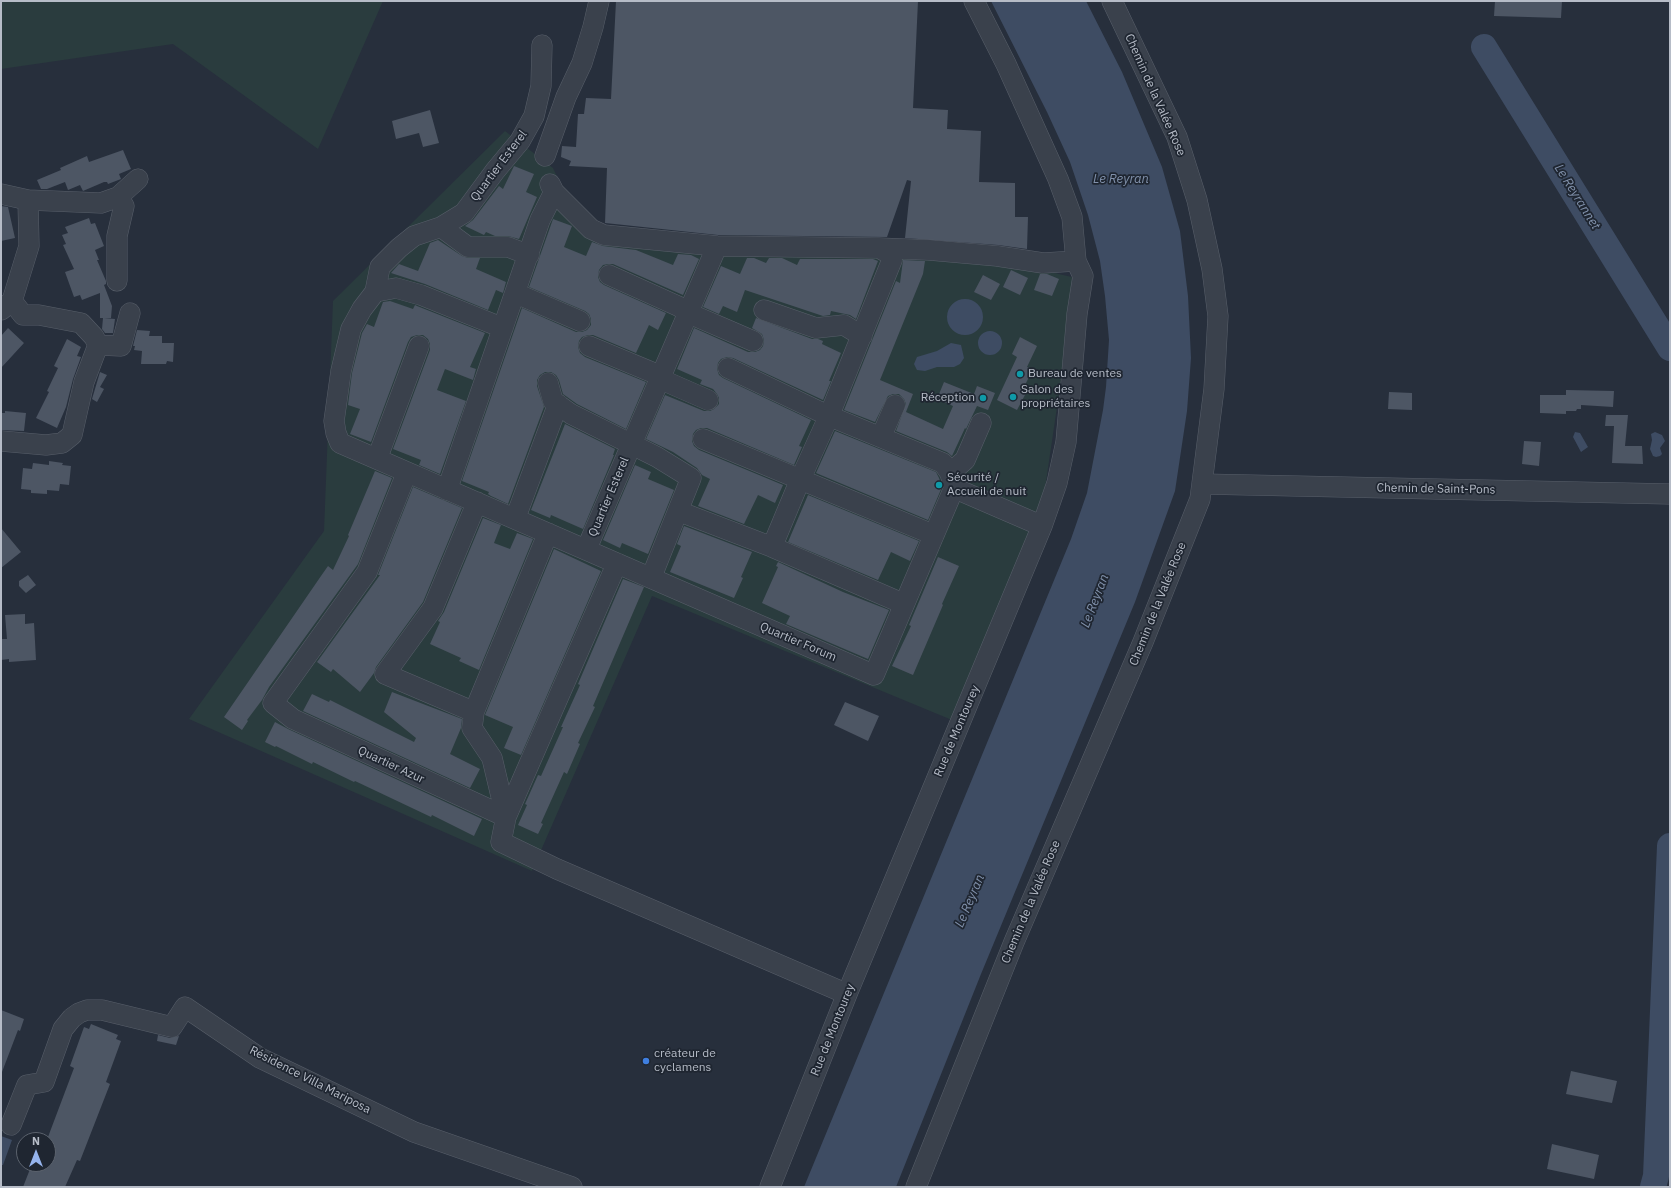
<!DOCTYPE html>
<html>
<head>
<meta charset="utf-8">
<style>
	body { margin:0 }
	#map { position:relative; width:1671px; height:1188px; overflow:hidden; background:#272f3c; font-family:"IBM Plex Sans",sans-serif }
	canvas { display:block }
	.frame { position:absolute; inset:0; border:2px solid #b6bcc7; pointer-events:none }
	.north { position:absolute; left:16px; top:1132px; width:40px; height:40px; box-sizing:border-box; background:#1f2631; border:1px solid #5b626d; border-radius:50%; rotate:0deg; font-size:11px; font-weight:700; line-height:16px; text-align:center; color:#b6bcc7 }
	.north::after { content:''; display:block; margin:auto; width:14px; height:18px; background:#95b4ed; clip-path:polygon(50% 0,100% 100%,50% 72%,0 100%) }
</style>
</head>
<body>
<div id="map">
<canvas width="1671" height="1188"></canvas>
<div class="frame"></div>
<div class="north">N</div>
</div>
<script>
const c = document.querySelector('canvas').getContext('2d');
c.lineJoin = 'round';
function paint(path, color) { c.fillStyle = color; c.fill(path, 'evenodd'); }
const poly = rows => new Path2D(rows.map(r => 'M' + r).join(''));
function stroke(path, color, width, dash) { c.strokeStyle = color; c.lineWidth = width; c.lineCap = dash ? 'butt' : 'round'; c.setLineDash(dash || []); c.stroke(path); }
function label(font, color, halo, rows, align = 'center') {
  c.font = font + ' "IBM Plex Sans",sans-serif'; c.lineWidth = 3.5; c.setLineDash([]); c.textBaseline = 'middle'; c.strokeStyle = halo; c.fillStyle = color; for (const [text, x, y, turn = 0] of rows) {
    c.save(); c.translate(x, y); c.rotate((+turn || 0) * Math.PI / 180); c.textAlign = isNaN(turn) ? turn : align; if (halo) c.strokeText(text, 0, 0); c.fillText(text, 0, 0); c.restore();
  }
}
paint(poly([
	[1,1,383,1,318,149,173,44,1,69],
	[505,131,553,168,583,232,990,258,1076,278,1043,502,952,720,652,596,532,871,189,719,324,531,333,301]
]), '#2a3c3e');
paint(poly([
	[991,1,1086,1,1122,72,1162,167,1180,231,1188,296,1191,358,1187,411,1175,491,1135,602,981,974,896,1187,804,1187,1071,539,1087,493,1103,410,1106,387,1109,340,1105,296,1100,261,1088,215,1070,162,1047,112],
	'947 317a18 18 0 1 1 36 0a18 18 0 1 1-36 0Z',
	'978 343a12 12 0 1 1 24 0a12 12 0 1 1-24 0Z',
	[951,343,961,345,964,358,960,364,954,367,937,367,925,371,917,370,914,364,917,357,937,351],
	[1575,432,1580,433,1588,447,1581,452,1573,437],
	[1655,432,1662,435,1665,441,1660,448,1662,454,1660,456,1656,457,1653,456,1650,449,1652,440,1651,434],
	[1,1136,12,1140,3,1165,1,1165]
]), '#3e4c63');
stroke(poly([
	[1484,47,1670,348],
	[1653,1187,1656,1176,1670,846]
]), '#3e4c63', 26);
paint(poly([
	[616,1,918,1,913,108,948,110,947,129,981,131,979,182,1015,183,1015,217,1028,217,1027,249,998,245,905,238,911,181,907,180,887,237,718,235,605,223,607,168,569,166,571,161,561,157,562,146,576,147,578,114,584,114,586,98,611,99],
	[1495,1,1562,1,1561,18,1494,16],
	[430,110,439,143,423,147,419,133,396,139,392,121],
	[123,150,131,169,119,174,121,179,108,184,107,182,104,182,83,191,80,185,68,190,65,182,47,189,41,189,37,180,61,170,60,168,87,156,89,162],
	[514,166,534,174,526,192,537,197,519,239,508,236,495,236,486,232,484,235,465,226,473,220,499,186,503,189],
	[1,206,8,207,15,238,1,241],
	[89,218,91,224,95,223,104,246,95,250,99,260,97,260,106,281,106,284,104,285,112,306,111,318,104,318,115,319,113,333,105,333,102,329,103,318,100,318,100,293,82,300,80,295,74,297,65,272,74,269,63,245,66,244,62,235,68,233,65,227],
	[553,219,572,226,564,247,586,256,592,242,603,246,636,250,673,265,678,254,691,255,699,259,683,295,613,264,608,264,603,265,599,270,598,277,600,282,604,285,666,313,658,330,649,325,636,353,593,335,588,335,582,337,579,341,578,347,580,353,585,357,646,382,626,429,577,404,563,394,559,380,556,375,551,372,545,372,540,375,537,380,537,386,544,407,508,504,491,496,488,494,489,492,462,481,522,308,576,332,582,332,587,330,591,325,591,319,589,314,585,311,529,287],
	[438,240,462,256,468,258,480,258,476,269,506,282,503,293,496,290,488,310,425,284,391,273,399,264,418,271,430,243],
	[747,258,754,258,766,263,769,258,782,258,797,265,800,259,873,259,878,261,856,319,850,315,831,311,830,315,823,316,745,290,737,312,723,306,719,314,703,307,721,266,740,274],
	[903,260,925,261,923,274,880,380,913,394,906,412,943,429,953,406,937,399,944,382,974,394,977,386,995,393,988,410,977,406,966,429,965,428,952,456,947,452,896,431,906,404,904,399,899,394,893,394,888,396,875,422,844,410,896,281,900,283],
	[1011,270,1028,278,1020,295,1003,287],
	[1040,274,1047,274,1059,279,1052,296,1034,290],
	[983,275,1000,284,991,300,974,292],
	[390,301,413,309,415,305,417,306,485,333,470,367,476,369,473,380,445,369,437,390,466,401,440,474,419,465,421,460,393,449,430,350,430,344,428,339,423,335,417,335,411,337,408,342,371,442,350,434,360,409,348,405,352,373,362,333,367,324,374,327,383,302],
	[756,318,812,339,818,339,823,341,822,344,841,353,829,381,831,381,823,400,733,358,727,357,721,359,718,363,717,369,719,375,723,378,811,420,799,446,802,447,794,465,707,428,701,428,696,430,693,434,692,441,694,446,699,450,783,485,775,503,758,495,744,524,698,506,710,479,702,475,697,468,673,452,646,439,665,395,704,411,710,411,714,409,719,404,719,398,717,394,713,389,700,384,702,380,677,369,694,328,748,352,755,352,760,350,763,346,764,340,762,334,752,328],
	[8,328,24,343,1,368,1,336],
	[137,330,150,331,149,336,162,336,162,343,174,343,173,362,167,361,166,364,141,364,142,351,134,350,135,346,133,346],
	[1020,337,1037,346,1027,367,1033,369,1022,391,1026,393,1017,410,997,400,1017,357,1012,354],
	[67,339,81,347,77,356,81,357,73,379,66,407,57,428,36,418,49,392,47,391,58,368,54,366],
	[100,372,107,375,100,387,104,389,97,402,92,399],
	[1566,390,1614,391,1613,407,1581,405,1581,409,1577,409,1576,411,1566,411,1566,414,1540,413,1540,395,1566,395],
	[1389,392,1412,393,1412,410,1388,409],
	[5,411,26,413,24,431,1,430,1,413,5,413],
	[1606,415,1628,415,1625,446,1642,446,1643,464,1612,463,1614,426,1605,426],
	[565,424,615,449,613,455,614,455,583,529,551,515,550,518,531,510],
	[835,431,936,472,939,478,942,487,928,520,816,473],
	[1524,441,1541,442,1539,466,1522,464],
	[49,461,63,463,62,465,71,466,69,485,60,484,59,491,47,490,47,494,31,493,31,490,21,489,23,468,32,469,33,463,49,465],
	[635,465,651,472,648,479,674,490,648,554,622,543,620,548,603,540],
	[375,471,392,478,358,564,269,687,262,700,247,720,248,721,242,730,224,717,321,576,328,566,333,570,349,536,348,535],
	[413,487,462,508,423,602,376,667,374,673,360,692,333,669,331,672,317,662,380,575,378,575],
	[808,495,919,541,910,561,891,552,878,580,788,542],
	[483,518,501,525,494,543,510,549,517,533,533,539,479,670,459,661,461,658,430,644,440,622,438,621,444,612],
	[684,526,752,552,741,577,743,578,734,598,670,572,681,546,677,544],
	[1,528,21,552,1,568],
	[554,549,601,571,521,755,504,748,513,727,485,715],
	[938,557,959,566,942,604,943,605,913,675,892,666,911,626,909,625],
	[778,562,843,592,889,610,868,659,786,624,790,616,762,603,778,567,776,566],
	[28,575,36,585,26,593,19,586,19,581],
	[623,579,644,587,593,706,595,707,578,743,580,744,567,774,564,772,541,823,543,824,538,834,518,825,527,805,525,804,538,775,541,776,563,727,561,727,580,685,578,684],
	[25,614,25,624,34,623,36,660,9,662,9,659,1,660,1,639,7,639,5,615],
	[392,692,462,719,461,728,450,754,480,769,470,788,303,711,312,694,329,702,330,700,414,742,416,738,384,712],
	[845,702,879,716,868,741,834,725],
	[275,722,288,729,482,819,474,836,432,815,431,817,355,781,354,782,313,762,312,764,276,746,275,747,265,742],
	[1,1010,24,1019,20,1031,18,1030,2,1072,1,1072],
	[91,1024,118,1035,116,1039,121,1041,106,1082,110,1084,80,1161,77,1160,65,1187,23,1187,32,1164,48,1164,48,1137,74,1068,70,1066,84,1027,89,1029],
	[158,1035,170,1038,179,1036,176,1045,157,1041],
	[1571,1071,1617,1081,1612,1103,1566,1094],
	[1552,1144,1599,1155,1594,1179,1547,1169]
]), '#4d5664');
const minor = poly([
	[542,45,541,86,534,116,520,141,495,171,464,213,441,227,414,236,399,248,380,267,375,292,362,309,351,329,341,371,334,421,336,433,340,443,874,675,954,488,950,473,943,463,829,416,728,368],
	[545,156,566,97,582,63,593,27,599,1],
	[550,184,554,192,591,229,604,235,717,246,879,248,929,250,997,256,1043,263,1076,261],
	[1,194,28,200,101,203,118,197,138,179],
	[441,227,468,247,508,247,529,255],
	[609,275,680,307,688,313,753,341],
	[117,281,117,236,124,206,118,197],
	[375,292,396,288,421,295,503,328],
	[515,293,580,321],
	[12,301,23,315,39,315,81,323,94,337,98,345],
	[1,310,12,301,29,246,28,200],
	[764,310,816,328,844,325,862,336],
	[589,346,661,376],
	[660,379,708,400],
	[548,383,553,401,571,414,657,457,691,478,651,578],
	[881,437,895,405],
	[703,439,934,535],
	[1,441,46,445,62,443,72,435,84,382,98,345,121,346,130,313],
	[377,459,419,346],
	[407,472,367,572,273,703,293,719,506,817,617,563],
	[950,473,965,460,981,423],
	[1202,484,1670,494],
	[954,488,1042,526],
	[447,490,540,220,554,192],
	[477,502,433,608,385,674,474,712,548,533],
	[678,511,772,547,904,604],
	[515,519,558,404],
	[772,547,800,480,829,416,892,260,888,253,879,248],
	[586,550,717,246],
	[474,712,472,728,492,758,506,817,501,842,557,869,847,994],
	[11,1125,27,1085,44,1082,63,1029,72,1018,79,1013,87,1010,102,1010,172,1027,185,1007,260,1058,414,1132,572,1187],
	[770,1187,847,994,1042,526,1057,483,1066,442,1077,314,1083,276,1076,261,1072,217,1058,179,1006,64,974,1],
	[916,1187,1014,942,1143,642,1200,499,1214,389,1218,316,1212,269,1197,200,1177,137,1112,1]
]);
stroke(minor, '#585f6a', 21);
stroke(minor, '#3a414c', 20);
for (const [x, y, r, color] of [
	[1020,374,4,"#0f9aa8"],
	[1013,397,4,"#0f9aa8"],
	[983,398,4,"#0f9aa8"],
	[939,485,4,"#0f9aa8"],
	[646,1061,4,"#3f7fe0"]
]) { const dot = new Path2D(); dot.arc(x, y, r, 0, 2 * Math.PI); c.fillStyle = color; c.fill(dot); stroke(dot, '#1f2631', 1.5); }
label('12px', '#b6bcc7', '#1f2631', [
	["Chemin de la Valée Rose",1155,95,66],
	["Quartier Esterel",499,166,-53],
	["Chemin de Saint-Pons",1436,489,1],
	["Quartier Esterel",609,497,-67],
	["Chemin de la Valée Rose",1158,604,-68],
	["Quartier Forum",798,642,23],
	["Rue de Montourey",957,731,-67],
	["Quartier Azur",391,765,25],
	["Chemin de la Valée Rose",1031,902,-67],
	["Rue de Montourey",833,1030,-68],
	["Résidence Villa Mariposa",310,1080,27]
]);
label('12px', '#b6bcc7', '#1f2631', [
	["Bureau de ventes",1028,374],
	["Salon des",1021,390],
	["propriétaires",1021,404],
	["Réception",975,398,"right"],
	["Sécurité /",947,478],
	["Accueil de nuit",947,492],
	["créateur de",654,1054],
	["cyclamens",654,1068]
], 'left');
label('italic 13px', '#8191ab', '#1f2631', [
	["Le Reyran",1121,179],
	["Le Reyrannet",1577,197,58],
	["Le Reyran",1095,601,-69],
	["Le Reyran",970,901,-67]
]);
</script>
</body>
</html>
